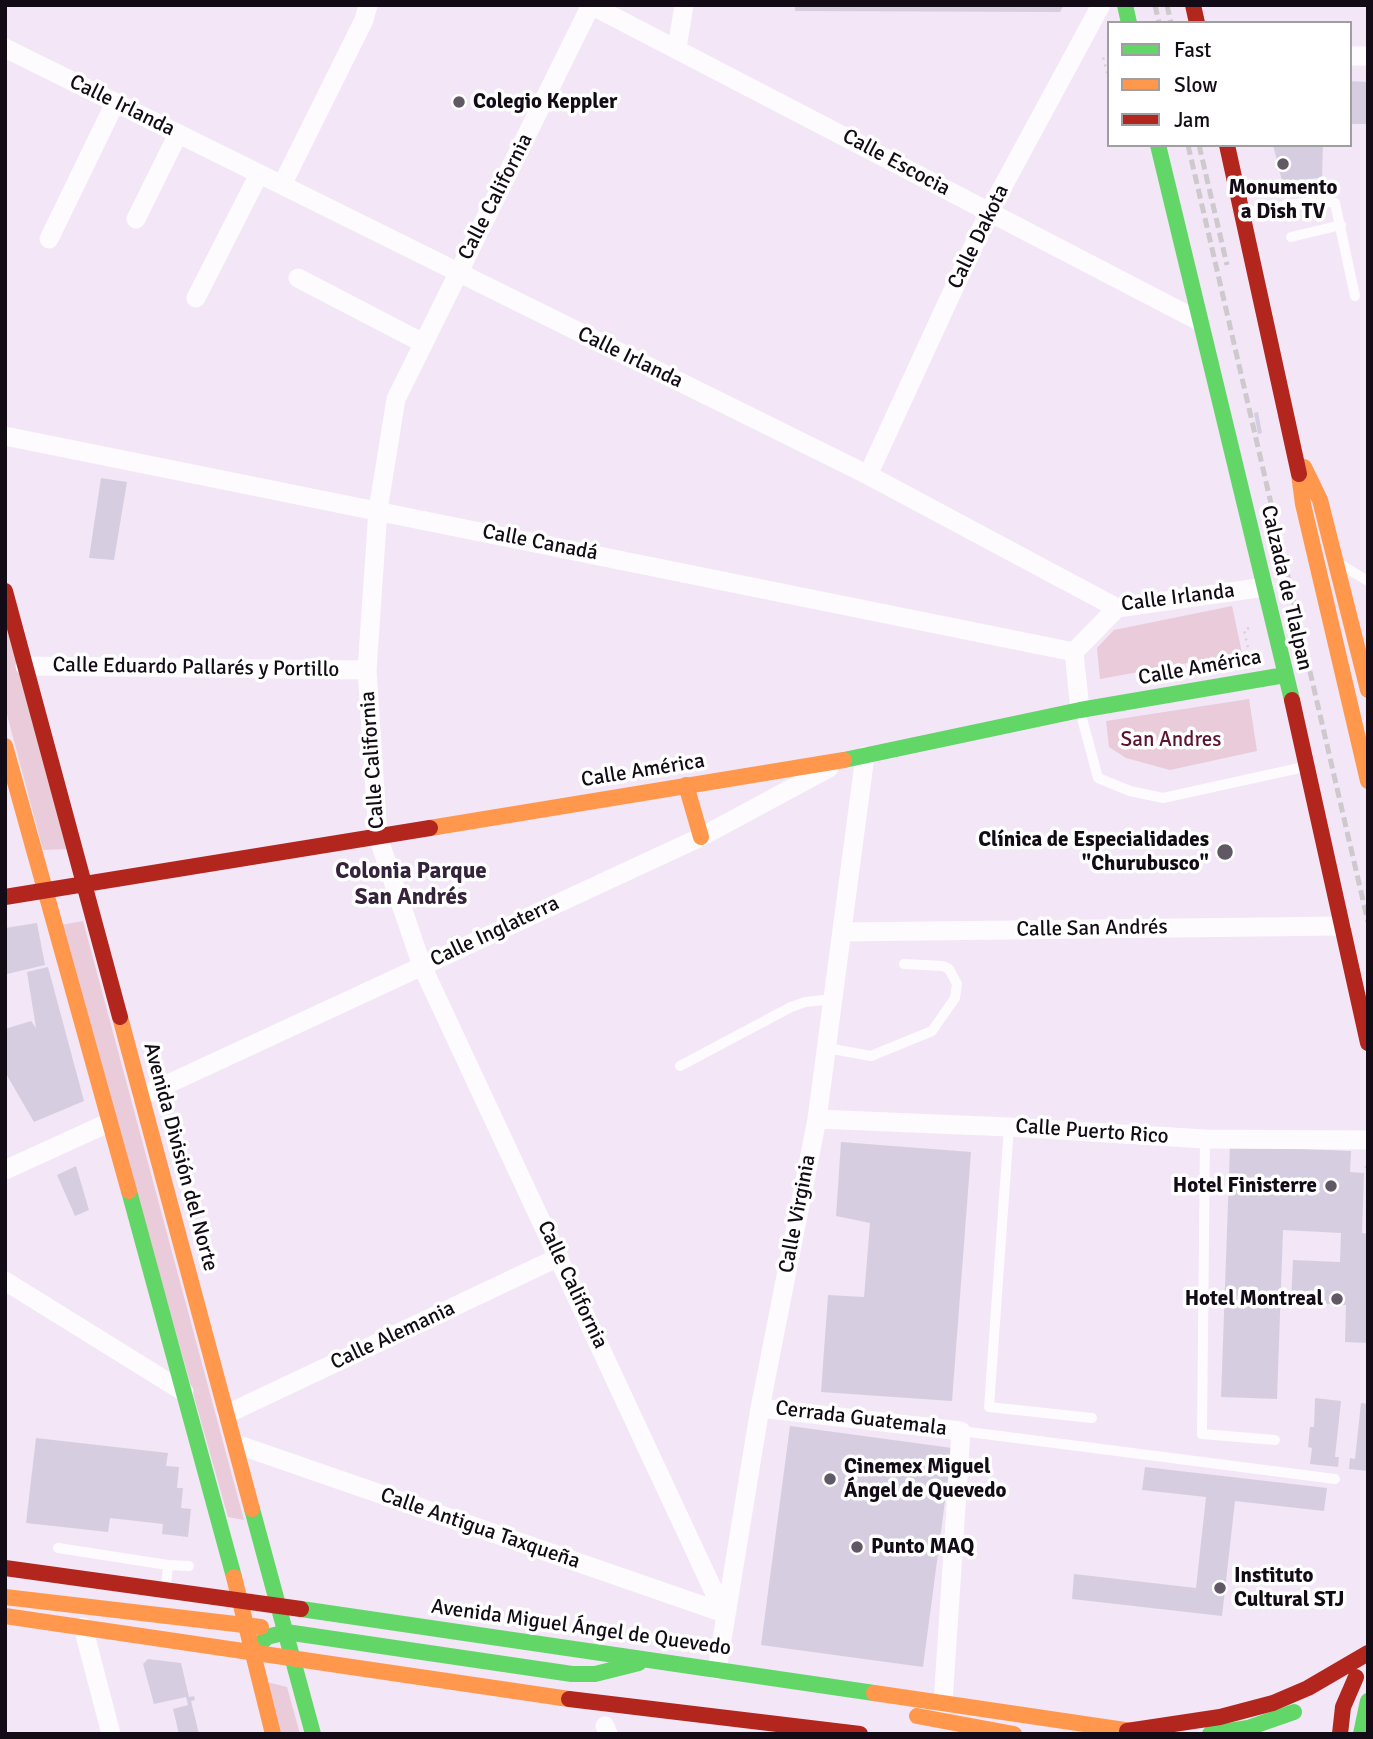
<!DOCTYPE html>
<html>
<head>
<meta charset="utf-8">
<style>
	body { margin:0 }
	#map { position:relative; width:1373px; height:1739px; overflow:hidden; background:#f2e6f7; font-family:Signika,sans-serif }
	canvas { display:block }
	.frame { position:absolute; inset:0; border:7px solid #130c16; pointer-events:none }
	.legend { position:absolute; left:1107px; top:21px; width:245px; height:126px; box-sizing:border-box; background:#fff; border:2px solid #a19ea2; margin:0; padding:9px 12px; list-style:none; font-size:21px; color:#130c16 }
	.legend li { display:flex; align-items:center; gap:14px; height:35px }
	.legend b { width:35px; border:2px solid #a19ea2 }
</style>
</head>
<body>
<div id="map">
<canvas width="1373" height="1739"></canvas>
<div class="frame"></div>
<ul class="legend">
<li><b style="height:9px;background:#63d668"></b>Fast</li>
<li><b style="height:9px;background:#ff974d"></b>Slow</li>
<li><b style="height:9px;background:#b3261e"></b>Jam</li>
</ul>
</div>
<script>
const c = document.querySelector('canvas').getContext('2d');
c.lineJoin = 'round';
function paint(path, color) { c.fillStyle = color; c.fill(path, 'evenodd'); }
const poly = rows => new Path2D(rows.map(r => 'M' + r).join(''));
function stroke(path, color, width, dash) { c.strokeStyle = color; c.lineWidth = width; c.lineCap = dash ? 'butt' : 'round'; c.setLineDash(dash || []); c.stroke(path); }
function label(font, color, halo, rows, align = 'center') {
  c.font = font + ' Signika,sans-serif'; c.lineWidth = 7; c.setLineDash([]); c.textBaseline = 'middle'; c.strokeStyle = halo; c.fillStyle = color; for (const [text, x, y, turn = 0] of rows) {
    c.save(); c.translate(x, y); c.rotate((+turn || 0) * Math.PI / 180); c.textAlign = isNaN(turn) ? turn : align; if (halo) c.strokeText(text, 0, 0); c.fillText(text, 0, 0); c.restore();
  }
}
paint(poly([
	[1232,606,1242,653,1100,679,1097,648,1114,630],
	[5,621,68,849,43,850,5,707],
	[1249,699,1257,751,1170,770,1126,758,1109,747,1106,721],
	[83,921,244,1520,228,1517,61,925],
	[267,1682,287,1687,300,1734,281,1734]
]), '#e9cbd9');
paint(poly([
	[795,5,1064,5,1060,12,795,11],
	[1350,81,1368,82,1368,124,1350,124],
	[1273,145,1323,145,1322,178,1282,181],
	[1258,412,1262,433,1258,434,1254,413],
	[101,478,127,482,114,560,89,558],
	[37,923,45,965,7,974,5,928],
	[48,967,84,1101,34,1122,5,1072,5,1029,31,1021,36,1028,27,972],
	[841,1142,971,1152,952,1401,821,1392,828,1295,864,1297,870,1223,836,1216],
	[1230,1146,1351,1151,1350,1172,1364,1173,1362,1233,1368,1234,1368,1343,1345,1342,1346,1305,1291,1302,1293,1260,1340,1262,1341,1233,1283,1230,1277,1399,1221,1397],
	[76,1166,89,1210,75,1216,57,1175],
	[1315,1398,1341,1401,1335,1457,1339,1457,1338,1467,1310,1464,1312,1448,1308,1447,1310,1427,1314,1427],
	[1361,1403,1368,1404,1368,1471,1349,1469,1350,1458,1355,1459],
	[790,1426,952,1448,923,1667,761,1645],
	[36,1438,168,1453,166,1466,179,1467,177,1488,183,1488,181,1508,191,1509,188,1537,162,1534,163,1524,110,1518,108,1532,26,1523],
	[1145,1467,1327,1488,1324,1511,1235,1501,1222,1616,1072,1599,1074,1574,1196,1588,1206,1497,1142,1490],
	[148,1659,181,1663,189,1697,194,1696,195,1700,191,1701,199,1734,179,1734,173,1709,188,1705,186,1697,154,1704,143,1664]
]), '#d6cee0');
stroke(poly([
	[1109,55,1103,57,1109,80],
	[1249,628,1244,630,1248,648,1252,647],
	[1368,1162,1365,1162,1368,1178]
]), '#d5d2d7', 2.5, [2, 5]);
stroke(poly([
	[1250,212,1320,200,1335,203,1355,296],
	[1291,237,1341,225],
	[1343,566,1368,581],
	[1080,711,1098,778,1130,791,1163,798,1304,767],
	[827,1048,871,1056,932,1031,955,998,957,984,949,969,943,966,904,964],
	[680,1066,791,1007,805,1002,833,999],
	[1009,1127,989,1407,1092,1418],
	[1205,1139,1202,1434,1275,1440],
	[961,1431,1335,1479],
	[58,1548,168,1565],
	[166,1587,168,1565,189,1566]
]), '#fdfbfe', 10);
stroke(poly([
	[591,5,396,399,378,510,367,670,378,837,422,966,724,1613],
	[591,5,1199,321],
	[5,48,868,475,1117,608,1265,587],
	[677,48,684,5],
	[1350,56,1368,56],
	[282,185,364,20,368,5],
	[136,219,178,134],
	[49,239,115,103],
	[298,278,423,343],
	[196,298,259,174],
	[5,436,1074,652],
	[868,475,989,212,1101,5],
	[25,666,367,670],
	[1080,710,1074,652,1117,608],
	[843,932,1342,926],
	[142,1096,701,837,829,768],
	[817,1119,1009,1127,1205,1139,1368,1140],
	[5,1170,108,1123],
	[5,1281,184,1392],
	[760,1408,961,1431,943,1703],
	[227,1414,559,1257],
	[236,1444,724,1613],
	[83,1627,111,1734],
	[717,1670,760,1408,817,1119,865,756],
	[605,1726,608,1734]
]), '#fdfbfe', 19);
stroke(poly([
	[1125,5,1129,23],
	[1158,145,1292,700],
	[844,760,1080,710,1285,675],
	[129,1191,234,1577],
	[252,1509,313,1734],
	[301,1609,874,1693],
	[251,1653,267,1637,286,1632,572,1674,595,1674,639,1663],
	[1210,1734,1248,1728,1294,1712],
	[1361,1734,1368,1701]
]), '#63d668', 16);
stroke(poly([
	[1304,467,1320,500,1368,690],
	[1299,474,1303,504,1368,781],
	[5,746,129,1191],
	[686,785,701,837],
	[430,828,844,760],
	[120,1017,252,1509],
	[234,1577,273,1734],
	[5,1597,261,1627],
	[5,1616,569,1699],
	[874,1693,1145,1733],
	[917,1716,1014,1734]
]), '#ff974d', 16);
stroke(poly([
	[1193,5,1197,23],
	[1227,145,1299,474],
	[5,591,120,1017],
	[1292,700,1368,1043],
	[5,897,430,828],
	[5,1568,301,1609],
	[569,1699,860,1734],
	[1127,1731,1220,1717,1273,1703,1308,1688,1368,1653],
	[1340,1734,1343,1707,1356,1677]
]), '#b3261e', 16);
stroke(poly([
	[1155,5,1159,23],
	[1167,5,1171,23],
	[1188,145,1368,922],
	[1199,145,1227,265]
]), '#cdc9cd', 5, [10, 5]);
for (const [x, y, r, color] of [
	[459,102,7,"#615865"],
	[1283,164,7,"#615865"],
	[1225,852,9,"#615865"],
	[1331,1186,7,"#615865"],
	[1337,1299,7,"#615865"],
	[830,1479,7,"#615865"],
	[857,1547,7,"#615865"],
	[1220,1588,7,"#615865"]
]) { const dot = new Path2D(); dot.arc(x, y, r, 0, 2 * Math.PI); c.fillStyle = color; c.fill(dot); stroke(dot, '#fff', 2.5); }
label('bold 21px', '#130c16', '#fff', [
	["Colegio Keppler",473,102],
	["Monumento",1283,188,"center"],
	["a Dish TV",1283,212,"center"],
	["Clínica de Especialidades",1209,840,"right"],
	["\"Churubusco\"",1209,864,"right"],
	["Hotel Finisterre",1317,1186,"right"],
	["Hotel Montreal",1323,1299,"right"],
	["Cinemex Miguel",844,1467],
	["Ángel de Quevedo",844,1491],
	["Punto MAQ",871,1547],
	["Instituto",1234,1576],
	["Cultural STJ",1234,1600]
], 'left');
label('21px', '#130c16', '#fff', [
	["Calle Irlanda",122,106,26],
	["Calle Escocia",896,163,28],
	["Calle California",496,197,-63],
	["Calle Dakota",979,237,-64],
	["Calle Irlanda",630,358,26],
	["Calle Canadá",540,543,11],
	["Calzada de Tlalpan",1286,588,77],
	["Calle Irlanda",1178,598,-7],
	["Calle Eduardo Pallarés y Portillo",196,668,1],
	["Calle América",1200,668,-10],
	["Calle California",373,760,-94],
	["Calle América",643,771,-9],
	["Calle San Andrés",1092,929,-1],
	["Calle Inglaterra",495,932,-25],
	["Calle Puerto Rico",1092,1132,4],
	["Avenida División del Norte",180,1157,75],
	["Calle Virginia",798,1214,-79],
	["Calle California",572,1285,65],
	["Calle Alemania",393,1336,-25],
	["Cerrada Guatemala",861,1419,7],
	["Calle Antigua Taxqueña",480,1529,19],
	["Avenida Miguel Ángel de Quevedo",581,1628,8]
]);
label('21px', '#5c1231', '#fff', [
	["San Andres",1171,740]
]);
label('bold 23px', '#35233b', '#fff', [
	["Colonia Parque",411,872],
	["San Andrés",411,898]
]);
</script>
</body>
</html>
